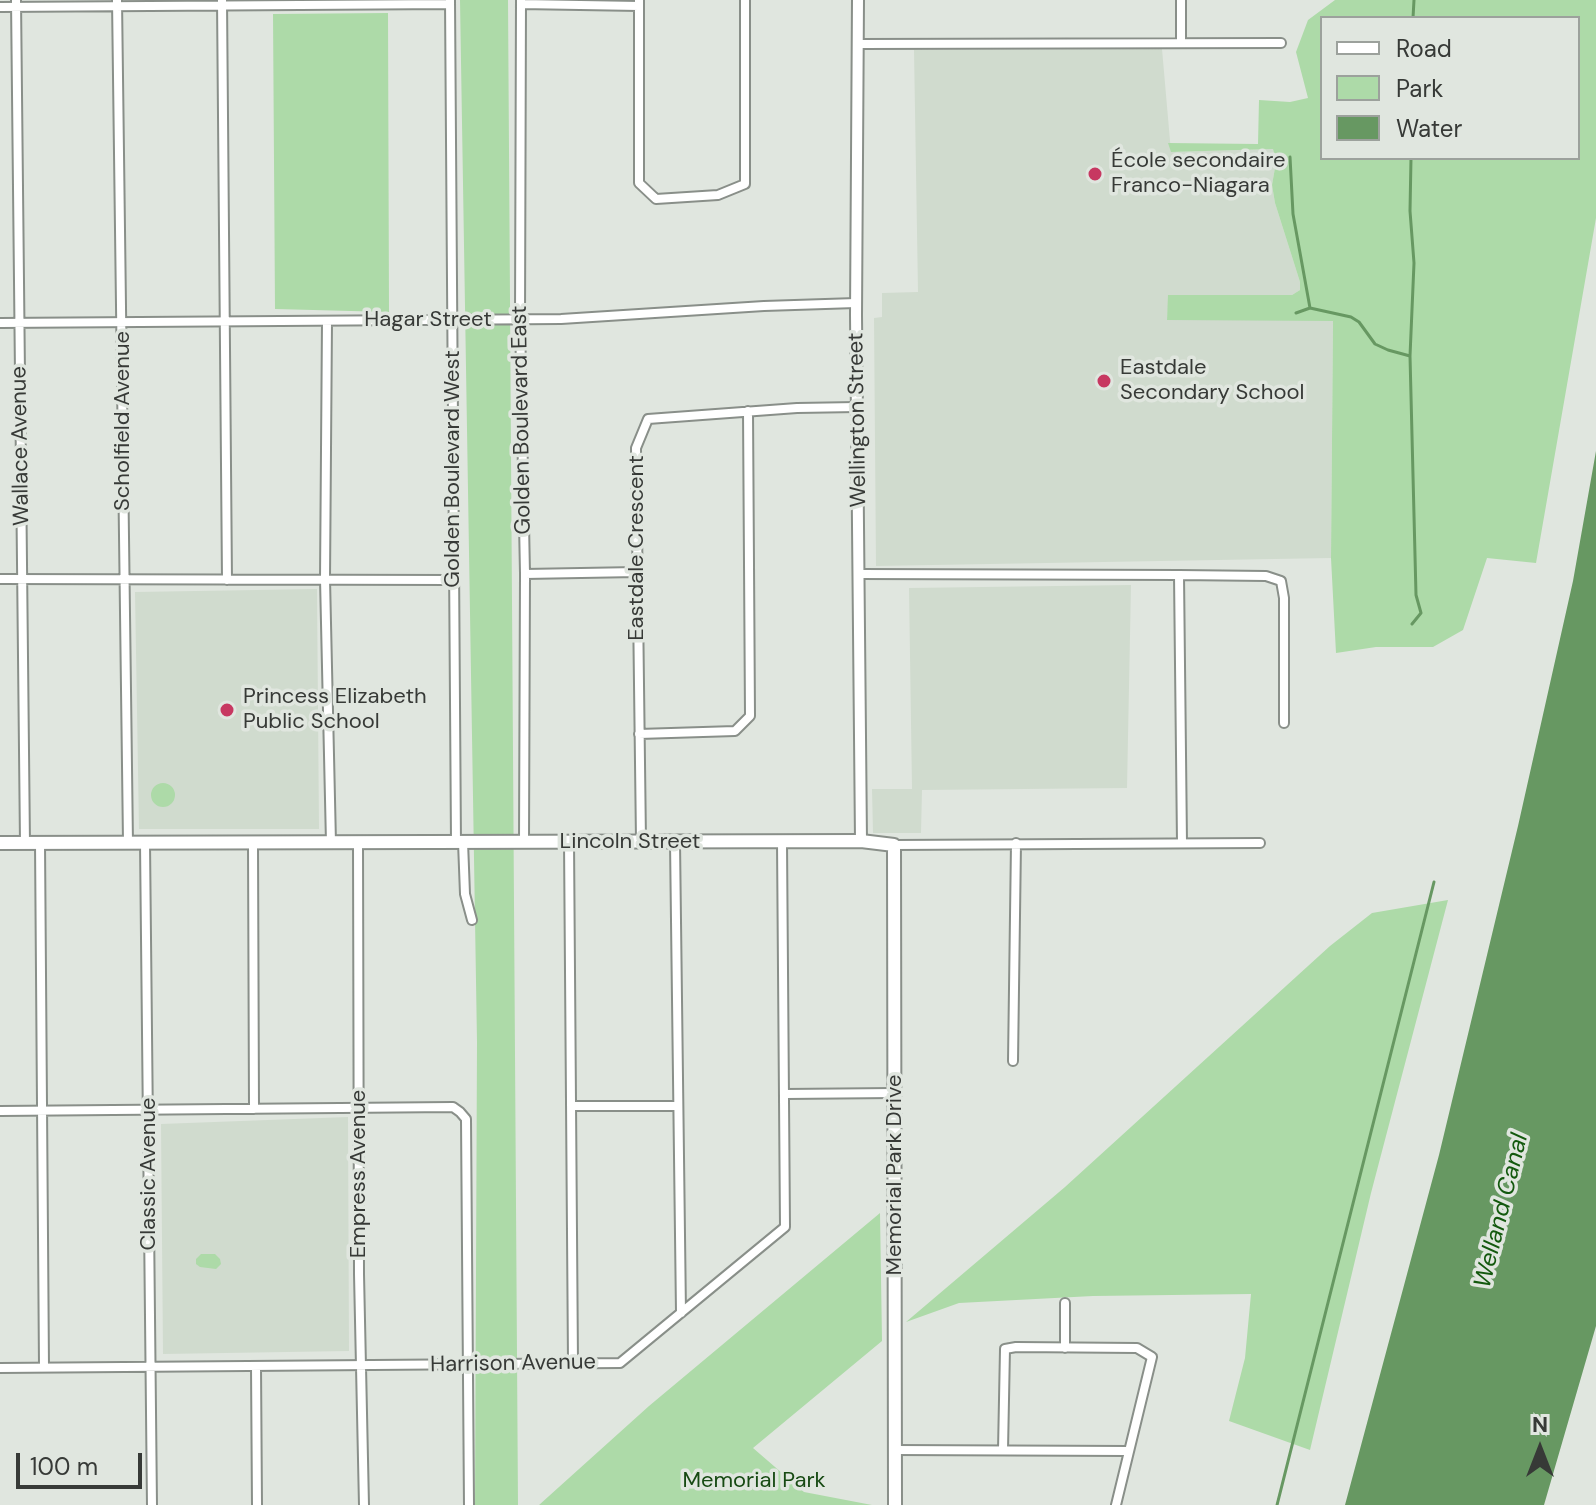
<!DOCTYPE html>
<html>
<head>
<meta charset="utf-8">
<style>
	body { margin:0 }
	#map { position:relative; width:1596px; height:1505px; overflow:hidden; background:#e0e6df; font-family:"DM Sans",sans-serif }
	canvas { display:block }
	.legend { position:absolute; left:1320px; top:16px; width:260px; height:144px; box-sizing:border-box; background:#e0e6df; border:2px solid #9ca19c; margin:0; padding:10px 14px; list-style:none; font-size:24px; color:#373a37 }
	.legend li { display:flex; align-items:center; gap:16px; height:40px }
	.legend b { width:40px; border:2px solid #9ca19c }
	.north { position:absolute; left:1500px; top:1409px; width:80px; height:80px; -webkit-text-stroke:6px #e0e6df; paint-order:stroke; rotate:0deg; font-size:22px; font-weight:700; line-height:32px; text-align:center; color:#373a37 }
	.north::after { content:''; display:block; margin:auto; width:28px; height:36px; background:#373a37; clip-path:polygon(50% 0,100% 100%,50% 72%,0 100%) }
	.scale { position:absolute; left:16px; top:1453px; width:126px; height:36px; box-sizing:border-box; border:4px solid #373a37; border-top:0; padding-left:10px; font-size:24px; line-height:28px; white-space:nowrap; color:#373a37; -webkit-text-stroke:6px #e0e6df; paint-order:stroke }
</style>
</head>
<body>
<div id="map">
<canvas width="1596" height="1505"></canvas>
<ul class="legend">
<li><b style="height:10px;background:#fff"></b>Road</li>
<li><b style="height:22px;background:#addaa8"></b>Park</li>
<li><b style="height:22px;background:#679862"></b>Water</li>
</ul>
<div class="north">N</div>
<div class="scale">100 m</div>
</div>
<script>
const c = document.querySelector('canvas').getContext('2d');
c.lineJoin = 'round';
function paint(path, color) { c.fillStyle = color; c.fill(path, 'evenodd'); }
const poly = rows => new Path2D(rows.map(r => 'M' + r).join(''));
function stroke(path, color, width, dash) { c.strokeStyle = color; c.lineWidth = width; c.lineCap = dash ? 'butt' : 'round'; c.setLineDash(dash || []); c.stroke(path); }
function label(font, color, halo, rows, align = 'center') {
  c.font = font + ' "DM Sans",sans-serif'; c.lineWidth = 7; c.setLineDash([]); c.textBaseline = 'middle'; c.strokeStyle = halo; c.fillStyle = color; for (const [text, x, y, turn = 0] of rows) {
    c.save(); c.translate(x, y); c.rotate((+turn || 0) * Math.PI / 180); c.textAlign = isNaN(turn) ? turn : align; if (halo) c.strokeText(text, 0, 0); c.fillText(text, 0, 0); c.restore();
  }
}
paint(poly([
	[1162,49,1171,152,1273,149,1276,162,1272,185,1275,203,1300,282,1300,290,1292,295,1169,295,1167,320,1333,320,1331,558,876,566,874,318,882,317,882,293,918,292,914,50],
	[1131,585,1127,788,922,790,921,833,873,833,872,789,912,789,909,588],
	[317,589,319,829,139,829,135,592],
	[348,1117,349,1351,163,1354,161,1124]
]), '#d0dbce');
paint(poly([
	[460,0,508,0,518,1505,475,1505,477,1042],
	[1335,0,1596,0,1596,218,1536,563,1487,558,1463,630,1433,647,1376,647,1336,653,1331,558,1333,321,1167,320,1168,295,1292,295,1300,290,1300,282,1275,203,1272,185,1276,162,1273,149,1171,152,1168,143,1258,144,1259,100,1290,102,1308,98,1296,52,1308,20],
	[1578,18,1578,158,1322,158,1322,18],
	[388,13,389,312,275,309,273,14],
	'151 795a12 12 0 1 1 24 0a12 12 0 1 1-24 0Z',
	[1448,900,1371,1193,1310,1450,1229,1421,1245,1358,1251,1294,1093,1296,959,1303,906,1322,1065,1187,1330,946,1372,913],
	[880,1213,882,1341,753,1448,804,1492,872,1505,539,1505,649,1406],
	[201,1254,215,1254,220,1259,221,1264,216,1269,200,1267,196,1264,196,1259]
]), '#addaa8');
paint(poly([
	[1596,451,1596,1326,1544,1505,1345,1505,1439,1155,1518,826,1573,581]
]), '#679862');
stroke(poly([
	[1413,18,1414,0],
	[1290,157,1293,214,1310,308],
	[1411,158,1410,211,1414,263,1410,356,1416,595,1421,613,1412,624],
	[1296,313,1310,308,1351,317,1359,322,1375,344,1388,350,1410,356],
	[1277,1505,1434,882]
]), '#679862', 3);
const minor = poly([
	[16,0,25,843],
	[117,0,128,842],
	[222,0,227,580],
	[450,0,456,842],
	[521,0,520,319,525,574,524,841],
	[639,0,639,183,656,199,718,195,745,184,745,0],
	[521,4,639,6],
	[0,7,450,4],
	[1181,42,1181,0],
	[859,44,1281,43],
	[327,321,325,579,331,843],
	[0,323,561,319,764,306,856,303],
	[525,574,637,572],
	[860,574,1179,575,1182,843],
	[1179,575,1266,576,1281,581,1284,598,1284,723],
	[0,579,453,580],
	[639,734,735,731,750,716,748,411],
	[569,841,573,1363],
	[641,841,636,448,648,419,797,408,857,407],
	[463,842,465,894,472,920],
	[675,842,681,1313],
	[40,843,44,1367],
	[145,843,152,1505],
	[358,843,359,1274,364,1505],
	[253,844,254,1109],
	[894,845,1260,843],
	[1013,1061,1016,843],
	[785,1094,894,1093],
	[572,1106,676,1106],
	[0,1111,453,1107,460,1112,466,1119,469,1505],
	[1065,1348,1065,1303],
	[256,1366,257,1505],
	[0,1368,620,1363,785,1227,782,842],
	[894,1450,1128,1451],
	[1003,1450,1005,1349,1016,1347,1137,1348,1152,1357,1116,1505]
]);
const tertiary = poly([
	[858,0,856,315,861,841]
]);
const secondary = poly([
	[0,843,861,841,894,845,895,1505]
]);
stroke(minor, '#898f89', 12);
stroke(tertiary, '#898f89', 14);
stroke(secondary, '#898f89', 16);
stroke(minor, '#fff', 8);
stroke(tertiary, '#fff', 10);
stroke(secondary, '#fff', 12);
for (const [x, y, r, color] of [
	[1095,174,8,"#c73861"],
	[1104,381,8,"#c73861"],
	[227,710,8,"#c73861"]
]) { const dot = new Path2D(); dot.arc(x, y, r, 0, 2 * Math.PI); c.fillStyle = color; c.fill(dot); stroke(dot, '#e0e6df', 3); }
label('22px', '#373a37', '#e0e6df', [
	["École secondaire",1111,161],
	["Franco-Niagara",1111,186],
	["Eastdale",1120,368],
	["Secondary School",1120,393],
	["Princess Elizabeth",243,697],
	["Public School",243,722]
], 'left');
label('22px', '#373a37', '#e0e6df', [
	["Hagar Street",428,320],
	["Golden Boulevard East",522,420,-91],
	["Wellington Street",858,420,-91],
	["Scholfield Avenue",123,421,-90],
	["Wallace Avenue",21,446,-91],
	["Golden Boulevard West",453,469,-90],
	["Eastdale Crescent",637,548,-90],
	["Lincoln Street",630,842],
	["Classic Avenue",149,1174,-90],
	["Empress Avenue",359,1174,-90],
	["Memorial Park Drive",895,1175,-90],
	["Harrison Avenue",513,1364,-1]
]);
label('22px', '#174a13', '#e0e6df', [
	["Memorial Park",754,1481]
]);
label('italic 24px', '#13590e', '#e0e6df', [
	["Welland Canal",1502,1211,-76]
]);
</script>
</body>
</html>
